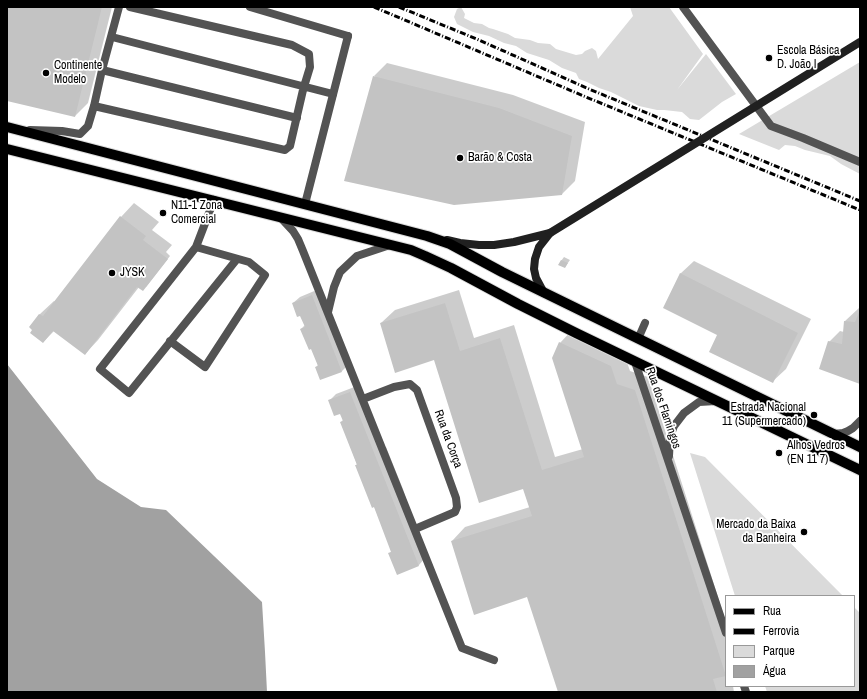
<!DOCTYPE html>
<html>
<head>
<meta charset="utf-8">
<style>
	body { margin:0 }
	#map { position:relative; width:867px; height:699px; overflow:hidden; background:#fff; font-family:"Archivo Narrow",sans-serif }
	canvas { display:block }
	.frame { position:absolute; inset:0; border:8px solid #000; pointer-events:none }
	.legend { position:absolute; left:725px; top:595px; width:130px; height:92px; box-sizing:border-box; background:#fff; border:1px solid #999; margin:0; padding:5px 7px; list-style:none; font-size:12px; color:#000 }
	.legend li { display:flex; align-items:center; gap:8px; height:20px }
	.legend b { width:20px; border:1px solid #999 }
</style>
</head>
<body>
<div id="map">
<canvas width="867" height="699"></canvas>
<div class="frame"></div>
<ul class="legend">
<li><b style="height:5px;background:#000"></b>Rua</li>
<li><b style="height:5px;background:#000"></b>Ferrovia</li>
<li><b style="height:11px;background:#dadada"></b>Parque</li>
<li><b style="height:11px;background:#a1a1a1"></b>Água</li>
</ul>
</div>
<script>
const c = document.querySelector('canvas').getContext('2d');
c.lineJoin = 'round';
function paint(path, color) { c.fillStyle = color; c.fill(path, 'evenodd'); }
const poly = rows => new Path2D(rows.map(r => 'M' + r).join(''));
function stroke(path, color, width, dash) { c.strokeStyle = color; c.lineWidth = width; c.lineCap = dash ? 'butt' : 'round'; c.setLineDash(dash || []); c.stroke(path); }
function label(font, color, halo, rows, align = 'center') {
  c.font = font + ' "Archivo Narrow",sans-serif'; c.lineWidth = 3.5; c.setLineDash([]); c.textBaseline = 'middle'; c.strokeStyle = halo; c.fillStyle = color; for (const [text, x, y, turn = 0] of rows) {
    c.save(); c.translate(x, y); c.rotate((+turn || 0) * Math.PI / 180); c.textAlign = isNaN(turn) ? turn : align; if (halo) c.strokeText(text, 0, 0); c.fillText(text, 0, 0); c.restore();
  }
}
paint(poly([
	[461,7,465,14,464,18,474,23,482,24,489,28,493,29,508,34,515,38,530,40,538,43,550,44,556,49,576,55,582,54,585,51,592,48,596,51,598,59,633,16,630,7,669,7,703,54,677,90,706,54,736,94,722,102,699,120,690,119,682,112,664,110,657,110,639,106,611,92,599,88,587,82,579,79,576,73,562,68,549,60,527,53,516,46,504,43,489,36,473,32,457,24,454,17,457,9],
	[860,62,860,174,841,164,830,156,805,150,795,146,785,145,779,150,739,134],
	[690,453,705,457,843,596,735,596],
	[854,607,860,613,860,692,767,692,765,686,854,686]
]), '#dadada');
paint(poly([
	[7,364,97,479,141,507,166,510,262,602,265,652,267,692,7,692]
]), '#a1a1a1');
paint(poly([
	[7,7,112,7,88,103,75,116,7,100],
	[387,63,513,95,585,122,575,181,562,194,374,76],
	[134,203,159,222,152,230,172,245,166,252,170,256,146,287,139,287,98,340,85,354,54,331,43,342,34,330,30,327,40,314,54,301,55,302,121,217],
	[564,257,570,260,565,267,561,261],
	[694,261,811,319,786,369,772,382,718,335,680,274],
	[319,289,349,364,342,371,321,379,316,367,318,365,312,348,301,329,305,325,301,315,293,303,300,297],
	[459,290,474,338,514,325,555,457,583,449,560,343,573,329,624,353,630,371,648,377,726,622,726,686,733,686,734,692,559,692,528,596,452,541,465,527,530,507,524,488,435,359,381,323,395,310],
	[859,308,860,308,860,383,829,342,840,331,844,332,845,321],
	[357,386,382,449,386,447,403,489,425,558,419,565,398,573,390,553,392,551,374,506,356,465,357,464,341,422,343,420,341,413,329,401,336,394]
]), '#0003');
paint(poly([
	[7,7,102,7,75,117,7,101],
	[373,76,499,108,572,136,562,195,454,205,344,181],
	[120,216,146,236,143,240,168,259,143,291,137,287,85,355,53,331,43,343,30,333,32,330,29,327,39,314,43,316],
	[561,260,568,263,565,268,558,265],
	[680,273,798,333,773,383,709,352,717,335,663,308],
	[312,295,342,372,320,380,315,367,318,366,311,349,309,350,300,329,305,327,300,316,297,317,292,303],
	[445,303,460,351,500,338,542,470,584,457,552,358,559,342,611,366,617,384,635,390,726,676,713,679,717,692,558,692,527,597,474,615,451,541,532,516,523,489,479,503,434,360,395,373,380,323],
	[860,310,860,384,819,369,828,341,842,344,844,321,855,322],
	[350,392,419,566,397,575,388,553,391,552,374,507,372,508,355,465,357,465,340,422,343,421,340,414,334,416,328,400]
]), '#c3c3c3');
const primary = poly([
	[7,127,427,236,450,244,502,272,860,447],
	[7,149,411,250,425,256,451,268,518,304,576,333,860,470]
]);
stroke(primary, '#dbdbdb', 12);
stroke(poly([
	[250,7,348,36],
	[112,37,333,94],
	[102,70,297,118],
	[94,106,285,150,290,146,303,90,310,67,309,54,292,45,130,7],
	[30,130,62,131,80,134,88,126,94,106,102,70,119,7],
	[214,200,196,247,100,369,129,393,237,259],
	[638,339,645,323],
	[170,341,205,367,265,275,249,262,196,247],
	[834,434,843,433,848,431,853,428,860,421]
]), '#535353', 8);
stroke(poly([
	[683,7,771,126,803,138,860,162],
	[305,204,348,36],
	[281,218,293,231,298,239,303,251,462,648,494,660],
	[328,312,334,287,340,272,357,256,390,245],
	[635,362,726,633],
	[363,399,394,387,410,384,417,390,456,498,457,507,455,512,415,529],
	[669,456,670,437,674,426,684,413,699,402,716,401],
	[744,686,746,692]
]), '#535353', 8);
stroke(poly([
	[447,240,460,243,479,245,494,245,514,242,550,233],
	[544,293,536,278,534,269,535,259,539,247,550,233]
]), '#202020', 8);
stroke(primary, '#000', 10);
stroke(poly([
	[374,7,586,97,860,210],
	[399,7,479,40,589,89,860,201]
]), '#000', 3, [6, 2, 1, 2]);
stroke(poly([
	[550,233,860,42]
]), '#202020', 8);
for (const [x, y, r, color] of [
	[769,58,4,"#000"],
	[46,73,4,"#000"],
	[460,158,4,"#000"],
	[163,213,4,"#000"],
	[112,273,4,"#000"],
	[814,415,4,"#000"],
	[779,453,4,"#000"],
	[804,532,4,"#000"]
]) { const dot = new Path2D(); dot.arc(x, y, r, 0, 2 * Math.PI); c.fillStyle = color; c.fill(dot); stroke(dot, '#fff', 1.5); }
label('12px', '#000', '#fff', [
	["Escola Básica",777,51],
	["D. João I",777,65],
	["Continente",54,66],
	["Modelo",54,80],
	["Barão & Costa",468,158],
	["N11-1 Zona",171,206],
	["Comercial",171,220],
	["JYSK",120,273],
	["Estrada Nacional",806,408,"right"],
	["11 (Supermercado)",806,422,"right"],
	["Alhos Vedros",787,446],
	["(EN 11 7)",787,460],
	["Mercado da Baixa",796,525,"right"],
	["da Banheira",796,539,"right"]
], 'left');
label('12px', '#000', '#fff', [
	["Rua dos Flamingos",663,408,71],
	["Rua da Corça",448,439,70]
]);
</script>
</body>
</html>
